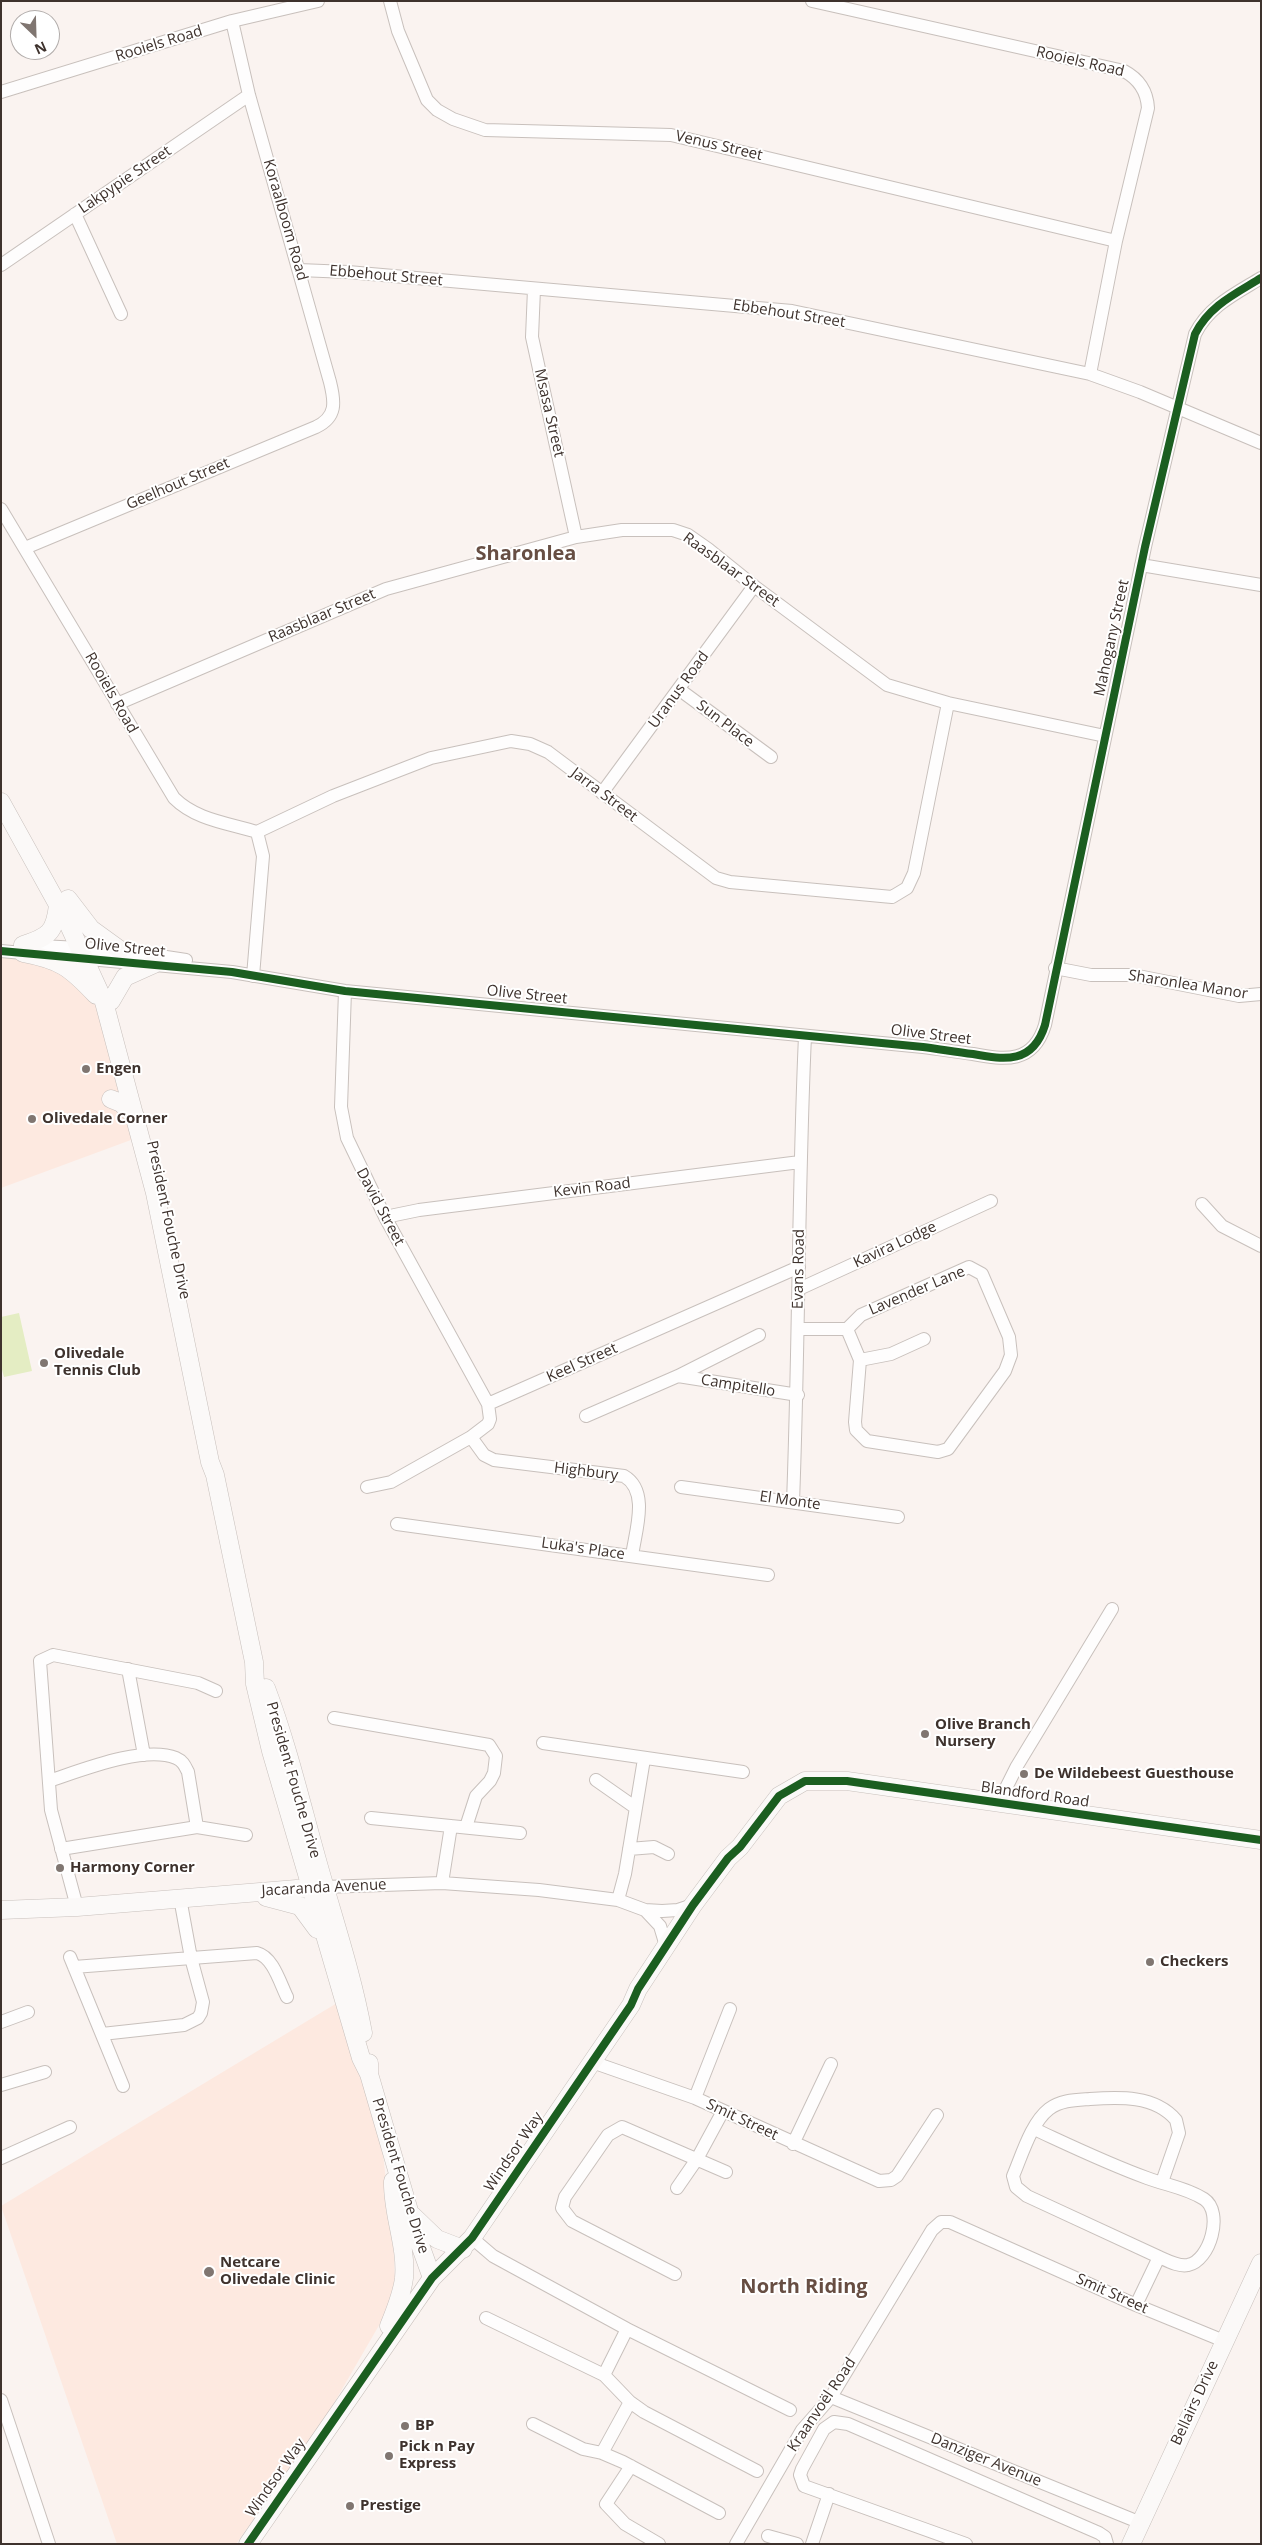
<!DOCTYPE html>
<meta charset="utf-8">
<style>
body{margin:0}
#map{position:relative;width:1262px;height:2545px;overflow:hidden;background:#faf3f0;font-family:"Open Sans",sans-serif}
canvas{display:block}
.frame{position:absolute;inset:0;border:2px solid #3e322d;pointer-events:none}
.north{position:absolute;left:10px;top:10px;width:50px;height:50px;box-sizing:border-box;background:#fff;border:1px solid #b2adab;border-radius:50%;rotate:156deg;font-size:14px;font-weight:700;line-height:20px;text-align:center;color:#3e322d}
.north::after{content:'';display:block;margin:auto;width:18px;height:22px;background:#807671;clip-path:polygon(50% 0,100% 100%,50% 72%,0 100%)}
</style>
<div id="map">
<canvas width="1262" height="2545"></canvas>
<div class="frame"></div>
<div class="north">N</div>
</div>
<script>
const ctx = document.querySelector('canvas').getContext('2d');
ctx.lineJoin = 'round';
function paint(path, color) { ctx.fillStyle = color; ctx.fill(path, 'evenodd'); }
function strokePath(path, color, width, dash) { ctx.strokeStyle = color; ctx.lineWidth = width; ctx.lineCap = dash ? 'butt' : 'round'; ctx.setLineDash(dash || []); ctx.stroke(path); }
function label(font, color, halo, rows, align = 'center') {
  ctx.font = font + ' "Open Sans",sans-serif'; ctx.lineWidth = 4; ctx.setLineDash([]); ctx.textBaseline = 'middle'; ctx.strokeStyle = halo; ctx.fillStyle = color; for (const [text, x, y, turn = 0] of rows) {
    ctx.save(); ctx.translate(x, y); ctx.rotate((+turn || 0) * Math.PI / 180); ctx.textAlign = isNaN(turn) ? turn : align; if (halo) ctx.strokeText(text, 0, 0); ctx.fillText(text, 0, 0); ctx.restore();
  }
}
paint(new Path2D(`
 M 1,949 L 87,954 L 139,1137 L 1,1188 Z
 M 337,2003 L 382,2145 L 394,2255 L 395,2290 L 385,2315 L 323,2422 L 236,2544 L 117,2544 L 1,2206 Z`), '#fde9e0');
paint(new Path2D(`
 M 19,1313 L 32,1371 L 4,1377 L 1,1366 L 1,1317 Z`), '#e4edc3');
const street = new Path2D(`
 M 390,1 L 398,31 L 427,100 L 437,110 L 453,119 L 485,130 L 671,135 L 1116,241
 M 812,1 L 1124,71 C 1139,79 1147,91 1148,108 L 1116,241 L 1090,374
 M 1,92 L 232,21 L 318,1
 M 75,214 L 121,314
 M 1,265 L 249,95
 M 299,270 L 348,272 L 792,311 L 1090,374 L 1140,392 L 1261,443
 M 534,289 L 532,337 L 576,537
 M 1,509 L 174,798 C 196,820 228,823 257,832
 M 25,548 L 316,427 C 337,417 335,402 330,382 L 249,95 L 232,21
 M 1141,565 L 1261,585
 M 680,690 L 771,757
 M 117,704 L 386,589 L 576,537 L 622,530 L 673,530 L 688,535 L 708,549 L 754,586 L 887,685 L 948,703 L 1105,736
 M 602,793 L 754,586
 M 257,832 L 333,796 L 431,758 L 511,741 L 530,744 L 548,752 L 716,878 L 730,882 L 892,897 L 907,888 L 914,873 L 948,703
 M 40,946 L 120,950 L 186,960
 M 1,951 L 232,972 L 345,991 L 923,1047 C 939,1049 956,1052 973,1054 C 1005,1060 1033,1064 1045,1025 L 1145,547 L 1195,334 C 1209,306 1235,294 1261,278
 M 1055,968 L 1091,975 L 1133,975 L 1239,996 L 1261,994
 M 253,976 L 263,856 L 257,832
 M 345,991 L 341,1107 L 347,1138 L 385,1217 L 488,1404 L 490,1419 L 488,1424 L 471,1437 L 391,1482 L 367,1487
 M 1202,1204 L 1222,1226 L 1261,1246
 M 385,1217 L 419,1210 L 800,1162
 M 969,1267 L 982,1274 L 1009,1337 L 1011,1355 L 1005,1371 L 948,1449 L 938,1452 L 867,1441 L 856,1430 L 855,1422 L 860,1360 L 847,1329 L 861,1315 Z
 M 799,1289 L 991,1201
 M 798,1329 L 847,1329
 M 860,1360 L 891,1354 L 924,1339
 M 678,1376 L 798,1395
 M 488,1404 L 799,1267
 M 586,1416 L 678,1376 L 759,1335
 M 471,1437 L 484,1455 L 494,1460 L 624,1476 C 650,1491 635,1532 632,1556
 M 681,1487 L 898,1517
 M 793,1502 C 799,1346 798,1191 805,1036
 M 397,1524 L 768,1575
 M 128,1669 L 144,1755
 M 334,1718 L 489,1745 L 496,1756 L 494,1773 L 490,1781 L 476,1796 L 466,1827
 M 543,1743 L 743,1772
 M 596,1780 L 636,1808
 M 49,1781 C 82,1770 144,1745 176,1758 C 183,1761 185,1766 188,1772 L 197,1827
 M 998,1804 L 1017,1766 L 1112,1609
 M 371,1818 L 520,1833
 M 61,1849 L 197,1827 L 246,1835
 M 629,1849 L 654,1847 L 668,1854
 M 442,1883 L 451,1826
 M 324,1887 L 442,1883 L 539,1890 L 618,1900 L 645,1910 L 662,1911 L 678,1910 L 693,1905
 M 618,1900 L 625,1874 L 644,1759
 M 77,1907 L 51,1810 L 40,1661 L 53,1655 L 198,1683 L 216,1691
 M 645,1910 L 660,1926 L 666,1946
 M 70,1957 L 123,2086
 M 74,1967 L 257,1953 C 273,1957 280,1983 287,1997
 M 1,2022 L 28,2012
 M 102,2034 L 184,2025 L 198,2018 L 201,2013 L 203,2002 L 191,1958 L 180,1898
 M 592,2062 L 695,2098 L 879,2181 L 891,2180 L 897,2176 L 937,2115
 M 1,2085 L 45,2072
 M 695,2098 L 730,2009
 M 1034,2129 C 1071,2146 1108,2164 1147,2178 C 1166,2185 1187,2188 1204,2199 C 1224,2212 1210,2261 1188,2265 C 1179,2267 1168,2261 1159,2257 L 1027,2196 L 1016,2187 L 1013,2176 C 1022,2155 1031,2123 1049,2109 C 1061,2100 1076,2100 1090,2099 C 1119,2097 1155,2095 1176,2120 L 1179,2133 L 1162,2182
 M 793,2144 L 831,2064
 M 1,2158 L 70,2127
 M 677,2188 L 697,2159 L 723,2111
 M 472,2238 L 493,2256 L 627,2329 L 790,2410
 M 675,2274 L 572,2221 L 562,2208 L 565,2197 L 608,2135 L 622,2127 L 726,2172
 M 1136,2305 L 1159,2257
 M 486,2318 L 604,2375 L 630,2402 L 644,2412 L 757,2471
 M 604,2375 L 627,2329
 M 831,2397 L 1141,2523
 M 1,2400 L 49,2544
 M 533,2424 L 583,2449 L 602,2453 L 623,2462 L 719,2513
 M 602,2453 L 630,2402
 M 631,2466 L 606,2504 L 625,2524 L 659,2544
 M 768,2536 L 797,2544
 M 736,2544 L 802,2430 L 831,2397 L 932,2230 L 941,2222 L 950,2222 L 1136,2305 L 1224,2341
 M 812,2544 L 829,2494
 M 966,2544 L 804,2486 L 800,2475 L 802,2469 L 824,2429 L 834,2422 L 848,2424 L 1099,2533 L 1105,2537 L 1107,2544`);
const secondary = new Path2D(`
 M 1,802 L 68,923 L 104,1002 L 155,1193 L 210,1462 L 215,1475 L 254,1662 L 255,1684 L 271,1751 L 361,2058 L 369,2074
 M 68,899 L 91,929 L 120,950
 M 23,945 C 49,937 55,932 58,905
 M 23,953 C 60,960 70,967 96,995
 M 111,1001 L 125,977 L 154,964
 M 111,1099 L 121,1103 L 135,1116
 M 266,1688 C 288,1746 302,1807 319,1867 C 335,1924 352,1974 363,2033
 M 266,1897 L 300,1906 L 317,1929
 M 1,1910 L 77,1907 L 321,1887
 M 369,2063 L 369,2074 L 414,2228 L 432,2278
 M 412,2215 L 437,2239 L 463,2249
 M 389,2326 C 395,2311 402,2295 404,2278 C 407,2246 392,2213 393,2181
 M 248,2544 L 432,2278 L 472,2238 L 631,2005 L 638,1989 L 693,1905 L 728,1858 L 740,1847 L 779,1796 L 805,1781 L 847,1781 L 1261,1840
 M 1131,2544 L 1261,2263`);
strokePath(street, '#c8c0bc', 14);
strokePath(secondary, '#c8c0bc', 19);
strokePath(street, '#fefdfd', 12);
strokePath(secondary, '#fbf9f8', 18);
strokePath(new Path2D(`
 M 1,951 L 232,972 L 345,991 L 923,1047 C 939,1049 956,1052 973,1054 C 1005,1060 1033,1064 1045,1025 L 1145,547 L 1195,334 C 1209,306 1235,294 1261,278
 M 248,2544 L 432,2278 L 472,2238 L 631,2005 L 638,1989 L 693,1905 L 728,1858 L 740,1847 L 779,1796 L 805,1781 L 847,1781 L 1261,1840`), '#1b5e20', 8);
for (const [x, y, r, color] of [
 [86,1069,5,"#807671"],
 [32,1119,5,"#807671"],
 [44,1363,5,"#807671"],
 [925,1734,5,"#807671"],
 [1024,1774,5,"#807671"],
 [60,1868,5,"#807671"],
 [1150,1962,5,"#807671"],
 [209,2272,6,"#807671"],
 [405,2426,5,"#807671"],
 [389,2456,5,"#807671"],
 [350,2506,5,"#807671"]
]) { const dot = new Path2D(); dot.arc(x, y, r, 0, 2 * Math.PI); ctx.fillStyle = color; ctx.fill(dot); strokePath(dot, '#fff', 2); }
label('15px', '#3e322d', '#fff', [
 ["Rooiels Road",159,44,-17],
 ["Rooiels Road",1080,62,13],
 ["Venus Street",719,146,13],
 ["Lakpypie Street",125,180,-34],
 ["Koraalboom Road",285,220,74],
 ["Ebbehout Street",386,276,5],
 ["Ebbehout Street",789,314,9],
 ["Msasa Street",549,413,77],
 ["Geelhout Street",178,484,-23],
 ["Raasblaar Street",731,570,36],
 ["Raasblaar Street",322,616,-23],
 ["Mahogany Street",1112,638,-78],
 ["Uranus Road",679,690,-54],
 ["Rooiels Road",111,693,60],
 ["Sun Place",725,724,37],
 ["Jarra Street",604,795,37],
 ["Olive Street",125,948,6],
 ["Sharonlea Manor",1188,985,9],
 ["Olive Street",527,995,6],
 ["Olive Street",931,1035,7],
 ["Kevin Road",592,1188,-7],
 ["David Street",380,1207,62],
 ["President Fouche Drive",168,1220,78],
 ["Kavira Lodge",895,1245,-25],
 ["Evans Road",799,1269,-89],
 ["Lavender Lane",917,1291,-23],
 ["Keel Street",582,1363,-24],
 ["Campitello",738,1386,9],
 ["Highbury",586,1472,7],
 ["El Monte",790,1501,8],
 ["Luka's Place",583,1549,8],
 ["President Fouche Drive",293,1780,74],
 ["Blandford Road",1035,1795,8],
 ["Jacaranda Avenue",324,1888,-3],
 ["Smit Street",742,2120,25],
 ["Windsor Way",514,2152,-56],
 ["President Fouche Drive",400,2176,73],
 ["Smit Street",1112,2294,24],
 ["Bellairs Drive",1195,2403,-65],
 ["Kraanvoël Road",822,2405,-56],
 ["Danziger Avenue",986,2460,22],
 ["Windsor Way",276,2478,-55]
]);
label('bold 15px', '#3e322d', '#fff', [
 ["Engen",96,1069],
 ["Olivedale Corner",42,1119],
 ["Olivedale",54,1354],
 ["Tennis Club",54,1371],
 ["Olive Branch",935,1725],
 ["Nursery",935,1742],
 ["De Wildebeest Guesthouse",1034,1774],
 ["Harmony Corner",70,1868],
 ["Checkers",1160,1962],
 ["Netcare",220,2263],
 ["Olivedale Clinic",220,2280],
 ["BP",415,2426],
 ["Pick n Pay",399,2447],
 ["Express",399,2464],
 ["Prestige",360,2506]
], 'left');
label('bold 20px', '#674e43', '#fff', [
 ["Sharonlea",526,554],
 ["North Riding",804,2287]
]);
</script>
